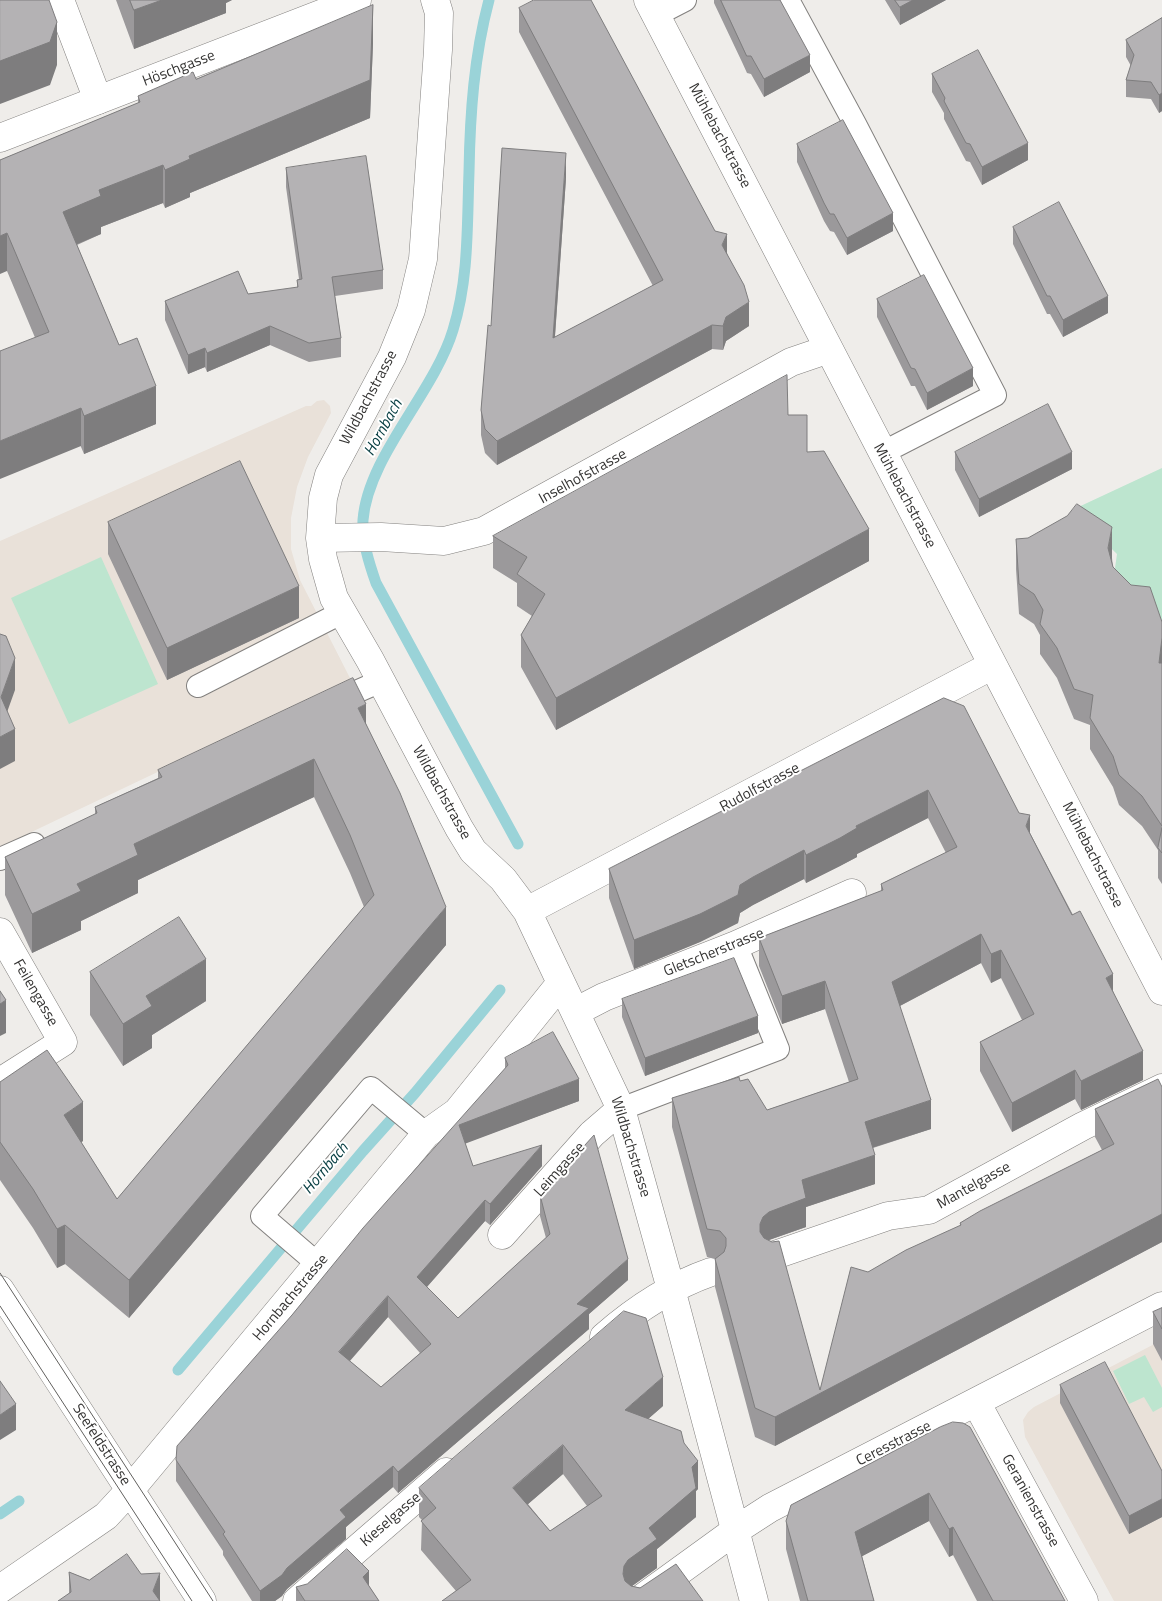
<!DOCTYPE html>
<meta charset="utf-8">
<style>
body{margin:0}
canvas{display:block;background:#efedea}
</style>
<canvas width="1162" height="1601"></canvas>
<script>
const ctx = document.querySelector('canvas').getContext('2d');
ctx.lineJoin = 'round';
function paint(path, color) { ctx.fillStyle = color; ctx.fill(path, 'evenodd'); }
function strokePath(path, color, width, dash) { ctx.strokeStyle = color; ctx.lineWidth = width; ctx.lineCap = dash ? 'butt' : 'round'; ctx.setLineDash(dash || []); ctx.stroke(path); }
function label(font, color, halo, rows, align = 'center') {
  ctx.font = font + ' "Titillium Web",sans-serif'; ctx.lineWidth = 4; ctx.setLineDash([]); ctx.textBaseline = 'middle'; ctx.strokeStyle = halo; ctx.fillStyle = color; for (const [text, x, y, turn = 0] of rows) {
    ctx.save(); ctx.translate(x, y); ctx.rotate((+turn || 0) * Math.PI / 180); ctx.textAlign = isNaN(turn) ? turn : align; if (halo) ctx.strokeText(text, 0, 0); ctx.fillText(text, 0, 0); ctx.restore();
  }
}
paint(new Path2D(`
 M 324,400 L 330,406 L 331,413 L 308,457 L 297,487 L 291,518 L 291,549 L 300,580 L 351,680 L 0,847 L 0,541 L 306,406 L 311,406 L 317,401 Z
 M 1162,1340 L 1162,1601 L 1114,1601 L 1025,1437 L 1023,1420 L 1028,1412 L 1034,1407 Z`), '#e9e1d9');
paint(new Path2D(`
 M 1162,468 L 1162,654 L 1117,583 L 1115,568 L 1117,554 L 1072,510 Z
 M 101,557 L 158,684 L 69,724 L 11,598 Z
 M 1145,1355 L 1162,1388 L 1162,1407 L 1153,1412 L 1144,1397 L 1129,1404 L 1113,1371 Z`), '#bde5cf');
strokePath(new Path2D(`
 M 489,0 C 474,56 470,114 469,172 C 467,226 469,278 453,330 C 434,393 368,456 363,520 C 362,541 369,563 376,583 L 518,844
 M 178,1370 L 363,1151 L 415,1093 L 500,990
 M 0,1514 L 19,1501`), '#9ad3d8', 11);
const lane = new Path2D(`
 M 788,0 L 855,124 L 995,395 L 882,453
 M 656,15 L 685,0
 M 198,686 L 341,613
 M 331,703 L 381,681
 M 0,859 L 34,844
 M 621,1109 L 778,1049 L 736,945
 M 319,1265 L 262,1216 L 371,1088 L 426,1134`);
const street = new Path2D(`
 M 60,0 L 98,100
 M 435,0 L 439,13 L 438,50 L 423,259 L 411,310 L 392,357 L 329,475 L 323,498 L 320,538 L 323,559 L 334,598 L 370,660 L 459,828 L 473,851 L 503,879 L 527,911 L 621,1109 L 671,1289 L 754,1601
 M 648,0 L 1162,991
 M 320,538 L 381,537 L 444,541 L 484,531 L 791,362 L 829,349
 M 527,911 L 993,665
 M 0,932 L 63,1042 L 0,1082
 M 575,1012 L 604,997 L 736,945 L 852,893
 M 502,1235 L 592,1134 L 621,1109
 M 775,1255 L 888,1216 L 929,1210 L 1083,1126 L 1162,1088
 M 0,1290 L 202,1601
 M 604,1337 C 636,1309 671,1286 711,1272
 M 976,1402 L 1084,1601
 M 0,1589 L 106,1516 L 130,1490 L 426,1134 L 457,1112 L 560,984
 M 297,1601 L 446,1472
 M 638,1601 L 736,1530 L 770,1508 L 1162,1306`);
const secondary = new Path2D(`
 M 0,138 L 357,0`);
strokePath(lane, '#83817f', 24);
strokePath(street, '#83817f', 29);
strokePath(secondary, '#83817f', 29);
strokePath(lane, '#fff', 22);
strokePath(street, '#fff', 28);
strokePath(secondary, '#fff', 28);
strokePath(new Path2D(`
 M 0,1273 L 213,1601
 M 0,1306 L 192,1601`), '#61605e', 1);
paint(new Path2D(`
 M 116,0 L 232,0 L 226,3 L 226,13 L 134,49 Z
 M 714,0 L 780,0 L 810,72 L 764,97 L 751,74 L 747,73 L 742,62 L 714,3 Z
 M 885,0 L 946,0 L 900,25 Z
 M 519,8 L 727,253 L 749,326 L 726,341 L 723,350 L 712,349 L 497,465 L 485,453 L 481,435 L 481,410 L 491,326 L 566,178 L 555,337 L 653,286 L 519,32 Z
 M 1162,18 L 1162,111 L 1159,113 L 1151,99 L 1126,97 L 1126,80 L 1131,66 L 1126,57 L 1126,40 Z
 M 373,43 L 370,118 L 190,193 L 190,197 L 165,208 L 163,203 L 101,227 L 101,234 L 77,245 L 119,345 L 156,424 L 84,454 L 7,271 L 0,160 L 138,103 L 138,96 L 196,79 Z
 M 932,74 L 1028,160 L 982,185 L 970,162 L 966,161 L 944,119 L 944,113 L 932,92 Z
 M 797,144 L 893,231 L 847,255 L 834,232 L 830,231 L 824,221 L 797,162 Z
 M 286,168 L 383,270 L 383,289 L 335,296 L 341,338 L 341,357 L 309,362 L 270,345 L 207,372 L 205,367 L 188,374 L 165,320 L 165,301 L 248,294 L 297,288 L 297,280 L 299,279 L 286,187 Z
 M 1013,227 L 1108,313 L 1063,337 L 1050,314 L 1047,314 L 1013,244 Z
 M 877,299 L 973,386 L 927,410 L 915,386 L 911,386 L 877,317 Z
 M 788,415 L 807,452 L 869,561 L 556,730 L 521,667 L 521,635 L 532,616 L 517,606 L 517,583 L 493,568 L 493,536 Z
 M 955,452 L 1072,469 L 979,517 L 955,470 Z
 M 108,522 L 299,618 L 167,680 L 108,554 Z
 M 1016,539 L 1112,558 L 1113,567 L 1162,622 L 1162,884 L 1158,878 L 1158,850 L 1142,826 L 1119,805 L 1113,787 L 1090,749 L 1090,725 L 1074,719 L 1057,678 L 1040,654 L 1040,635 L 1034,624 L 1019,614 L 1016,569 Z
 M 944,698 L 1030,833 L 1113,991 L 1143,1080 L 1081,1110 L 1075,1099 L 1012,1132 L 980,1071 L 980,1042 L 1022,1020 L 1001,978 L 991,983 L 981,963 L 900,1006 L 931,1129 L 873,1148 L 875,1184 L 806,1207 L 806,1227 L 769,1240 L 820,1390 L 868,1272 L 960,1226 L 960,1223 L 1102,1150 L 1095,1137 L 1095,1109 L 1162,1087 L 1162,1242 L 775,1446 L 755,1437 L 715,1287 L 715,1259 L 707,1257 L 672,1127 L 672,1098 L 740,1081 L 767,1110 L 849,1082 L 825,1009 L 782,1024 L 759,966 L 759,938 L 881,891 L 881,884 L 946,853 L 928,818 L 857,854 L 857,857 L 840,866 L 806,883 L 804,879 L 753,905 L 740,913 L 738,923 L 700,942 L 634,969 L 609,898 L 609,869 Z
 M 366,724 L 446,945 L 129,1318 L 65,1264 L 57,1268 L 33,1228 L 0,1180 L 0,1082 L 83,1141 L 81,1142 L 117,1199 L 364,907 L 350,873 L 314,797 L 138,880 L 138,893 L 81,921 L 81,930 L 32,953 L 5,895 L 5,857 L 95,815 L 95,807 L 158,778 L 158,770 Z
 M 90,972 L 206,1001 L 152,1035 L 152,1048 L 123,1066 L 90,1015 Z
 M 622,999 L 758,1033 L 645,1076 L 622,1017 Z
 M 505,1058 L 579,1101 L 465,1143 L 473,1166 L 542,1166 L 490,1225 L 485,1221 L 427,1287 L 458,1318 L 546,1238 L 540,1216 L 540,1195 L 628,1280 L 589,1314 L 589,1329 L 398,1493 L 393,1487 L 346,1527 L 346,1539 L 287,1589 L 282,1596 L 275,1601 L 252,1601 L 223,1555 L 223,1551 L 176,1481 L 176,1460 L 292,1315 L 505,1069 ZM 388,1317 L 420,1353 L 381,1387 L 350,1361 Z
 M 1162,1308 L 1162,1361 L 1153,1344 L 1153,1312 Z
 M 1060,1385 L 1162,1471 L 1162,1517 L 1129,1534 L 1060,1403 Z
 M 663,1406 L 648,1419 L 698,1489 L 696,1491 L 696,1517 L 657,1549 L 657,1568 L 632,1586 L 703,1601 L 456,1591 L 421,1550 L 422,1520 L 419,1517 L 419,1488 ZM 563,1474 L 587,1506 L 550,1531 L 528,1504 Z
 M 940,1427 L 1065,1601 L 977,1601 L 953,1555 L 949,1557 L 929,1521 L 862,1556 L 874,1601 L 800,1601 L 786,1549 L 786,1521 Z
 M 69,1572 L 89,1580 L 160,1601 L 69,1594 Z
 M 369,1586 L 379,1601 L 296,1601 L 296,1587 Z`), '#9b999b');
paint(new Path2D(`
 M 162,0 L 232,0 L 226,3 L 226,13 L 134,49 L 134,10 Z
 M 913,0 L 946,0 L 900,25 L 900,7 Z
 M 373,5 L 373,43 L 370,118 L 190,193 L 190,197 L 165,208 L 165,170 L 189,156 Z
 M 57,22 L 57,65 L 50,85 L 0,104 L 0,61 Z
 M 810,55 L 810,72 L 764,97 L 764,79 Z
 M 1162,93 L 1162,111 L 1159,113 L 1159,95 Z
 M 1028,143 L 1028,160 L 982,185 L 982,167 Z
 M 566,153 L 566,178 L 553,363 L 553,338 Z
 M 163,165 L 163,203 L 101,227 L 101,234 L 63,250 L 63,212 L 99,190 Z
 M 893,213 L 893,231 L 847,255 L 847,238 Z
 M 7,233 L 7,271 L 0,274 L 0,236 Z
 M 727,234 L 727,258 L 722,245 Z
 M 1108,296 L 1108,313 L 1063,337 L 1063,320 Z
 M 749,302 L 749,326 L 726,341 L 723,350 L 723,326 L 726,317 Z
 M 712,325 L 712,349 L 497,465 L 497,441 Z
 M 270,326 L 270,345 L 207,372 L 207,353 Z
 M 205,348 L 205,367 L 188,374 L 188,355 Z
 M 973,368 L 973,386 L 927,410 L 927,393 Z
 M 156,386 L 156,424 L 84,454 L 84,416 Z
 M 81,408 L 81,446 L 0,479 L 0,441 Z
 M 1072,452 L 1072,469 L 979,517 L 979,499 Z
 M 1112,527 L 1112,558 L 1108,578 L 1108,548 Z
 M 869,529 L 869,561 L 556,730 L 556,698 Z
 M 299,586 L 299,618 L 167,680 L 167,648 Z
 M 1162,638 L 1162,668 L 1159,663 Z
 M 15,658 L 15,690 L 1,729 L 1,697 Z
 M 366,704 L 366,743 L 358,708 Z
 M 15,729 L 15,761 L 0,769 L 0,737 Z
 M 314,759 L 314,797 L 138,880 L 138,893 L 81,921 L 81,930 L 32,953 L 32,914 L 134,844 Z
 M 928,790 L 928,818 L 857,854 L 857,857 L 840,866 L 806,883 L 806,855 L 856,826 Z
 M 1030,815 L 1030,843 L 1026,826 Z
 M 804,850 L 804,879 L 753,905 L 740,913 L 738,923 L 700,942 L 634,969 L 634,940 Z
 M 446,907 L 446,945 L 129,1318 L 129,1280 Z
 M 981,934 L 981,963 L 892,1010 L 892,982 Z
 M 1001,950 L 1001,978 L 991,983 L 991,954 Z
 M 206,959 L 206,1001 L 152,1035 L 152,1048 L 123,1066 L 123,1024 L 146,996 Z
 M 1113,974 L 1113,1003 L 1106,978 Z
 M 825,981 L 825,1009 L 782,1024 L 782,996 Z
 M 6,1000 L 6,1033 L 0,1036 L 0,1004 Z
 M 758,1016 L 758,1033 L 645,1076 L 645,1058 Z
 M 1143,1051 L 1143,1080 L 1081,1110 L 1081,1081 Z
 M 1075,1070 L 1075,1099 L 1012,1132 L 1012,1103 Z
 M 579,1079 L 579,1101 L 459,1146 L 459,1125 Z
 M 931,1100 L 931,1129 L 865,1150 L 865,1122 Z
 M 83,1102 L 83,1141 L 64,1154 L 64,1115 Z
 M 542,1145 L 542,1166 L 490,1225 L 490,1204 Z
 M 875,1155 L 875,1184 L 806,1207 L 806,1227 L 769,1240 L 760,1253 L 760,1224 L 763,1217 L 802,1180 Z
 M 485,1200 L 485,1221 L 417,1298 L 417,1277 Z
 M 1162,1214 L 1162,1242 L 775,1446 L 775,1417 Z
 M 65,1225 L 65,1264 L 57,1268 L 57,1229 Z
 M 628,1259 L 628,1280 L 589,1314 L 589,1329 L 398,1493 L 398,1472 L 577,1304 Z
 M 388,1296 L 388,1317 L 339,1373 L 339,1352 Z
 M 663,1377 L 663,1406 L 625,1439 L 625,1410 Z
 M 16,1404 L 16,1430 L 0,1440 L 0,1415 Z
 M 563,1445 L 563,1474 L 513,1517 L 513,1488 Z
 M 698,1461 L 698,1489 L 696,1491 L 696,1517 L 657,1549 L 657,1568 L 628,1589 L 623,1574 L 624,1566 L 649,1528 L 692,1467 Z
 M 393,1466 L 393,1487 L 346,1527 L 346,1539 L 287,1589 L 282,1596 L 275,1601 L 260,1601 L 260,1591 L 340,1510 Z
 M 929,1493 L 929,1521 L 855,1560 L 855,1532 Z
 M 1162,1499 L 1162,1517 L 1129,1534 L 1129,1516 Z
 M 953,1527 L 953,1555 L 949,1557 L 949,1529 Z
 M 369,1571 L 369,1600 L 363,1577 Z
 M 160,1573 L 160,1601 L 153,1601 L 153,1591 Z`), '#7e7d7e');
const building = new Path2D(`
 M 0,0 L 49,0 L 57,22 L 50,42 L 0,61 Z
 M 130,0 L 162,0 L 134,10 Z
 M 534,0 L 591,0 L 715,231 L 727,234 L 722,245 L 744,285 L 749,302 L 726,317 L 723,326 L 712,325 L 497,441 L 485,429 L 481,410 L 488,325 L 491,326 L 502,148 L 566,153 L 553,338 L 663,280 L 519,8 Z
 M 721,0 L 780,0 L 810,55 L 764,79 L 751,56 L 747,56 Z
 M 895,0 L 913,0 L 900,7 Z
 M 373,5 L 370,80 L 189,156 L 190,159 L 165,170 L 163,165 L 99,190 L 101,196 L 63,212 L 119,345 L 137,338 L 156,386 L 84,416 L 81,408 L 0,441 L 0,351 L 49,332 L 7,233 L 0,236 L 0,160 L 140,102 L 138,96 L 193,72 L 196,79 Z
 M 1162,18 L 1162,93 L 1159,95 L 1151,82 L 1126,80 L 1134,55 L 1126,40 Z
 M 978,50 L 1028,143 L 982,167 L 970,144 L 966,143 L 944,101 L 945,98 L 932,74 Z
 M 843,120 L 893,213 L 847,238 L 834,214 L 830,214 L 824,203 L 797,144 Z
 M 366,156 L 383,270 L 332,277 L 341,338 L 309,343 L 270,326 L 207,353 L 205,348 L 188,355 L 165,301 L 238,271 L 248,294 L 298,287 L 297,280 L 302,279 L 286,168 Z
 M 1059,202 L 1108,296 L 1063,320 L 1050,296 L 1047,296 L 1013,227 Z
 M 924,275 L 973,368 L 927,393 L 915,369 L 911,368 L 877,299 Z
 M 787,375 L 788,415 L 807,415 L 807,452 L 824,451 L 869,529 L 556,698 L 521,635 L 545,594 L 517,574 L 527,557 L 493,536 Z
 M 1048,404 L 1072,452 L 979,499 L 955,452 Z
 M 240,461 L 299,586 L 167,648 L 108,522 Z
 M 1077,504 L 1112,527 L 1108,548 L 1113,567 L 1131,585 L 1150,587 L 1162,622 L 1162,638 L 1159,663 L 1162,663 L 1162,826 L 1142,796 L 1119,775 L 1113,756 L 1090,718 L 1093,695 L 1074,689 L 1057,648 L 1040,624 L 1043,610 L 1034,594 L 1019,584 L 1016,539 L 1028,538 L 1067,516 Z
 M 0,634 L 6,636 L 15,658 L 1,697 L 15,729 L 0,737 Z
 M 353,678 L 366,704 L 358,708 L 400,793 L 446,907 L 129,1280 L 65,1225 L 57,1229 L 33,1189 L 0,1142 L 0,1082 L 47,1050 L 83,1102 L 64,1115 L 117,1199 L 374,895 L 350,835 L 314,759 L 134,844 L 138,855 L 77,884 L 81,891 L 32,914 L 5,857 L 97,813 L 95,807 L 162,777 L 158,770 Z
 M 944,698 L 964,706 L 1019,813 L 1030,815 L 1026,826 L 1072,915 L 1080,911 L 1113,974 L 1106,978 L 1143,1051 L 1081,1081 L 1075,1070 L 1012,1103 L 980,1042 L 1034,1014 L 1001,950 L 991,954 L 981,934 L 892,982 L 931,1100 L 865,1122 L 875,1155 L 802,1180 L 806,1198 L 769,1212 L 763,1217 L 760,1224 L 760,1232 L 764,1238 L 772,1242 L 779,1241 L 820,1390 L 851,1267 L 868,1272 L 906,1250 L 961,1225 L 960,1223 L 980,1211 L 1114,1144 L 1095,1109 L 1158,1079 L 1162,1087 L 1162,1214 L 775,1417 L 755,1408 L 715,1259 L 724,1252 L 726,1246 L 726,1238 L 720,1231 L 707,1229 L 672,1098 L 739,1077 L 740,1081 L 748,1079 L 767,1110 L 858,1079 L 825,981 L 782,996 L 759,938 L 883,890 L 881,884 L 957,847 L 928,790 L 856,826 L 857,828 L 840,838 L 806,855 L 804,850 L 753,877 L 740,885 L 738,895 L 700,914 L 634,940 L 609,869 Z
 M 1162,828 L 1162,853 L 1158,848 Z
 M 179,917 L 206,959 L 146,996 L 152,1006 L 123,1024 L 90,972 Z
 M 734,958 L 758,1016 L 645,1058 L 622,999 Z
 M 0,991 L 6,1000 L 0,1004 Z
 M 553,1032 L 579,1079 L 459,1125 L 473,1166 L 542,1145 L 490,1204 L 485,1200 L 417,1277 L 458,1318 L 550,1234 L 540,1195 L 594,1135 L 628,1259 L 577,1304 L 589,1308 L 398,1472 L 393,1466 L 340,1510 L 346,1517 L 287,1568 L 282,1575 L 260,1591 L 223,1534 L 225,1532 L 176,1460 L 177,1446 L 292,1315 L 363,1228 L 508,1065 L 505,1058 ZM 388,1296 L 431,1344 L 381,1387 L 339,1352 Z
 M 1162,1308 L 1162,1329 L 1153,1312 Z
 M 624,1311 L 646,1318 L 663,1377 L 625,1410 L 681,1431 L 684,1443 L 698,1461 L 692,1467 L 696,1488 L 649,1528 L 657,1539 L 628,1560 L 624,1566 L 623,1574 L 625,1581 L 631,1586 L 640,1588 L 676,1564 L 703,1601 L 442,1601 L 471,1580 L 421,1521 L 436,1508 L 419,1488 ZM 563,1445 L 602,1496 L 550,1531 L 513,1488 Z
 M 1105,1362 L 1162,1471 L 1162,1499 L 1129,1516 L 1060,1385 Z
 M 0,1381 L 16,1404 L 0,1415 Z
 M 953,1422 L 963,1423 L 970,1427 L 1065,1601 L 993,1601 L 953,1527 L 949,1529 L 929,1493 L 855,1532 L 874,1601 L 808,1601 L 786,1521 L 791,1505 L 940,1427 Z
 M 347,1549 L 369,1571 L 363,1577 L 379,1601 L 305,1601 L 296,1587 L 307,1584 Z
 M 127,1554 L 141,1574 L 160,1573 L 153,1591 L 160,1601 L 58,1601 L 71,1592 L 69,1572 L 89,1580 Z`);
paint(building, '#b4b2b4');
strokePath(building, '#7e7d7e', 1);
label('15px', '#343332', '#fff', [
 ["Höschgasse",179,69,-21],
 ["Mühlebachstrasse",719,136,62],
 ["Wildbachstrasse",369,398,-62],
 ["Inselhofstrasse",583,477,-29],
 ["Mühlebachstrasse",904,496,62],
 ["Rudolfstrasse",760,788,-28],
 ["Wildbachstrasse",441,793,61],
 ["Mühlebachstrasse",1092,855,63],
 ["Gletscherstrasse",714,953,-22],
 ["Feilengasse",35,993,60],
 ["Wildbachstrasse",630,1147,73],
 ["Leimgasse",560,1170,-48],
 ["Mantelgasse",974,1186,-29],
 ["Hornbachstrasse",291,1298,-50],
 ["Ceresstrasse",894,1444,-27],
 ["Seefeldstrasse",101,1445,57],
 ["Geranienstrasse",1030,1501,61],
 ["Kieselgasse",391,1520,-41]
]);
label('italic 16px', '#0a4044', '#fff', [
 ["Hornbach",384,428,-61],
 ["Hornbach",326,1169,-50]
]);
</script>
